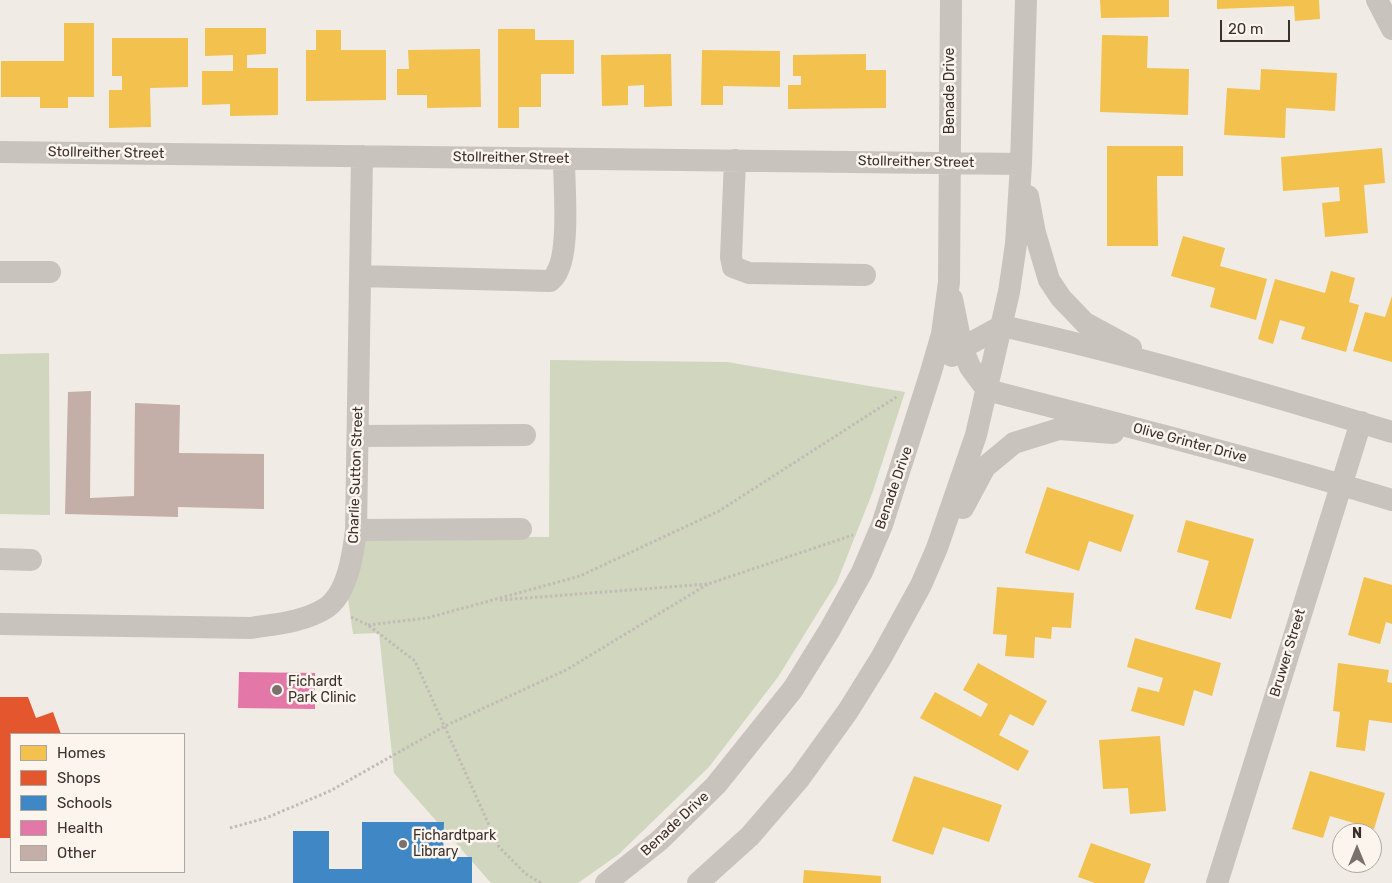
<!DOCTYPE html>
<style>
body{margin:0}
#map{position:relative;width:1392px;height:883px;overflow:hidden;background:#f0ebe5;font-family:Rubik,sans-serif}
canvas{display:block}
.legend{position:absolute;left:10px;top:733px;width:175px;height:140px;box-sizing:border-box;background:#fbf5ee;border:1px solid #aea6a0;margin:0;padding:6px 9px;list-style:none;font-size:15px;color:#3b302b}
.legend li{display:flex;align-items:center;gap:10px;height:25px}
.legend b{width:25px;border:1px solid #aea6a0}
.north{position:absolute;left:1332px;top:823px;width:50px;height:50px;box-sizing:border-box;background:#fbf5ee;border:1px solid #aea6a0;border-radius:50%;rotate:0deg;font-size:14px;font-weight:700;line-height:20px;text-align:center;color:#3b302b}
.north::after{content:'';display:block;margin:auto;width:18px;height:22px;background:#7a716c;clip-path:polygon(50% 0,100% 100%,50% 72%,0 100%)}
.scale{position:absolute;left:1220px;top:20px;width:70px;height:22px;box-sizing:border-box;border:2px solid #3b302b;border-top:0;padding-left:6px;font-size:15px;line-height:18px;white-space:nowrap;color:#3b302b;-webkit-text-stroke:4px #fbf5ee;paint-order:stroke}
</style>
<div id="map">
<canvas width="1392" height="883"></canvas>
<ul class="legend">
<li><b style="height:14px;background:#f2c14e"></b>Homes</li>
<li><b style="height:14px;background:#e4572e"></b>Shops</li>
<li><b style="height:14px;background:#3f88c5"></b>Schools</li>
<li><b style="height:14px;background:#e377a8"></b>Health</li>
<li><b style="height:14px;background:#c3afa7"></b>Other</li>
</ul>
<div class="north">N</div>
<div class="scale">20 m</div>
</div>
<script>
const ctx = document.querySelector('canvas').getContext('2d');
ctx.lineJoin = 'round';
function paint(path, color) { ctx.fillStyle = color; ctx.fill(path, 'evenodd'); }
function strokePath(path, color, width, dash) { ctx.strokeStyle = color; ctx.lineWidth = width; ctx.lineCap = dash ? 'butt' : 'round'; ctx.setLineDash(dash || []); ctx.stroke(path); }
function label(font, color, halo, rows, align = 'center') {
  ctx.font = font + ' Rubik,sans-serif'; ctx.lineWidth = 5; ctx.setLineDash([]); ctx.textBaseline = 'middle'; ctx.strokeStyle = halo; ctx.fillStyle = color; for (const [text, x, y, turn = 0] of rows) {
    ctx.save(); ctx.translate(x, y); ctx.rotate((+turn || 0) * Math.PI / 180); ctx.textAlign = isNaN(turn) ? turn : align; if (halo) ctx.strokeText(text, 0, 0); ctx.fillText(text, 0, 0); ctx.restore();
  }
}
paint(new Path2D(`
 M 49,353 L 50,515 L 0,514 L 0,354 Z
 M 550,360 L 727,362 L 905,392 L 873,491 L 837,582 L 778,677 L 709,767 L 619,854 L 578,883 L 491,883 L 394,773 L 379,633 L 353,634 L 346,584 L 364,536 L 549,537 Z`), '#d1d6bf');
paint(new Path2D(`
 M 1100,0 L 1169,0 L 1169,17 L 1101,18 Z
 M 1217,0 L 1319,0 L 1320,19 L 1295,21 L 1294,6 L 1217,9 Z
 M 64,23 L 94,23 L 94,97 L 68,97 L 68,108 L 40,108 L 40,97 L 1,97 L 1,61 L 64,61 Z
 M 205,28 L 266,28 L 266,54 L 247,55 L 247,68 L 278,68 L 278,115 L 230,116 L 230,104 L 202,105 L 202,71 L 233,71 L 233,55 L 205,56 Z
 M 498,29 L 535,29 L 535,40 L 574,40 L 574,74 L 541,74 L 541,107 L 519,107 L 519,128 L 498,128 Z
 M 316,30 L 341,30 L 341,50 L 386,50 L 386,100 L 306,101 L 306,50 L 316,50 Z
 M 1102,35 L 1148,36 L 1147,68 L 1189,69 L 1188,115 L 1100,112 Z
 M 112,38 L 188,38 L 188,87 L 150,88 L 151,127 L 109,128 L 109,90 L 122,90 L 122,76 L 112,76 Z
 M 480,49 L 481,107 L 427,108 L 427,95 L 397,95 L 397,69 L 409,69 L 408,50 Z
 M 702,50 L 780,51 L 780,87 L 723,86 L 723,105 L 701,105 Z
 M 671,54 L 672,106 L 644,107 L 644,85 L 628,86 L 628,105 L 602,106 L 601,55 Z
 M 866,54 L 866,70 L 886,70 L 886,108 L 788,109 L 788,85 L 801,85 L 801,76 L 793,76 L 793,55 Z
 M 1261,69 L 1337,73 L 1335,111 L 1286,108 L 1285,138 L 1224,135 L 1227,88 L 1260,90 Z
 M 1107,146 L 1183,146 L 1183,176 L 1157,176 L 1158,246 L 1107,246 Z
 M 1382,148 L 1385,183 L 1364,185 L 1368,233 L 1325,237 L 1322,203 L 1340,201 L 1339,187 L 1283,191 L 1281,157 Z
 M 1183,236 L 1225,248 L 1220,266 L 1267,279 L 1256,320 L 1210,307 L 1215,288 L 1171,276 Z
 M 1331,271 L 1355,278 L 1349,302 L 1359,305 L 1346,352 L 1301,339 L 1305,327 L 1280,320 L 1273,344 L 1258,339 L 1275,279 L 1325,293 Z
 M 1392,296 L 1392,362 L 1353,351 L 1365,312 L 1385,317 Z
 M 1047,487 L 1134,515 L 1121,552 L 1089,541 L 1079,571 L 1025,553 Z
 M 1186,520 L 1254,539 L 1231,619 L 1195,609 L 1209,561 L 1177,552 Z
 M 1364,577 L 1392,585 L 1392,624 L 1386,622 L 1380,644 L 1348,635 Z
 M 997,587 L 1074,593 L 1071,628 L 1052,627 L 1051,639 L 1035,637 L 1034,658 L 1005,656 L 1007,635 L 993,634 Z
 M 1135,638 L 1221,663 L 1212,696 L 1194,690 L 1184,726 L 1131,711 L 1138,687 L 1159,692 L 1163,678 L 1127,667 Z
 M 978,663 L 1047,701 L 1033,726 L 1010,714 L 999,735 L 1029,751 L 1018,771 L 920,718 L 935,692 L 981,717 L 988,704 L 963,690 Z
 M 1338,663 L 1389,670 L 1387,682 L 1392,683 L 1392,723 L 1369,720 L 1365,751 L 1336,747 L 1340,712 L 1333,711 Z
 M 1160,736 L 1166,811 L 1130,814 L 1128,788 L 1103,789 L 1099,740 Z
 M 1310,771 L 1385,793 L 1374,829 L 1330,816 L 1323,838 L 1292,829 Z
 M 914,776 L 1002,805 L 989,842 L 943,827 L 933,855 L 892,841 Z
 M 1091,843 L 1151,864 L 1144,883 L 1095,883 L 1078,877 Z
 M 804,870 L 881,876 L 881,883 L 803,883 Z`), '#f2c14e');
paint(new Path2D(`
 M 0,697 L 28,697 L 36,718 L 53,712 L 61,734 L 11,734 L 11,838 L 0,838 Z`), '#e4572e');
paint(new Path2D(`
 M 362,822 L 444,822 L 443,857 L 472,857 L 472,883 L 293,883 L 293,831 L 329,831 L 329,869 L 362,869 Z`), '#3f88c5');
paint(new Path2D(`
 M 239,672 L 315,673 L 315,709 L 238,708 Z`), '#e377a8');
paint(new Path2D(`
 M 91,391 L 90,498 L 134,496 L 135,403 L 180,405 L 179,453 L 264,454 L 264,509 L 178,507 L 178,517 L 65,514 L 68,392 Z`), '#c3afa7');
strokePath(new Path2D(`
 M 500,600 L 708,584 L 853,535
 M 351,617 L 368,625 L 415,661 L 499,847 L 526,874 L 541,883
 M 368,625 L 427,618 L 580,576 L 719,511 L 898,396
 M 230,828 L 266,818 L 330,791 L 445,726 L 566,670 L 708,584`), '#c2bbb6', 3, [2.5, 2.5]);
strokePath(new Path2D(`
 M 1377,0 L 1392,29
 M 0,152 L 1021,164
 M 735,160 L 731,257 L 733,267 L 749,273 L 865,275
 M 1028,196 L 1035,233 L 1049,280 L 1061,298 L 1085,323 L 1131,348
 M 0,272 L 50,272
 M 360,276 L 550,281 C 552,279 556,276 557,272 C 570,249 564,186 564,159
 M 952,299 L 962,348 L 970,367 L 987,390 C 1123,425 1258,459 1392,500
 M 952,356 L 962,348 L 1002,326 C 1133,355 1263,393 1392,432
 M 358,436 L 525,435
 M 963,508 L 985,467 L 1014,443 L 1059,429 L 1113,433
 M 356,530 L 521,529
 M 0,559 L 31,560
 M 0,624 L 251,628 C 276,624 304,622 326,608 C 348,593 353,554 356,530 L 362,156
 M 606,883 L 660,840 L 716,785 L 793,689 L 829,631 L 862,572 L 882,525 L 930,375 L 942,334 L 949,282 L 951,0
 M 698,883 L 750,836 L 799,779 L 848,711 L 881,658 L 921,585 L 937,548 L 976,435 L 1009,292 L 1016,244 L 1021,164 L 1026,0
 M 1217,883 L 1361,422`), '#c9c3be', 22);
for (const [x, y, r, color] of [
 [277,690,6,"#7a716c"],
 [403,844,5,"#7a716c"]
]) { const dot = new Path2D(); dot.arc(x, y, r, 0, 2 * Math.PI); ctx.fillStyle = color; ctx.fill(dot); strokePath(dot, '#fbf5ee', 2); }
label('14px', '#3b302b', '#fbf5ee', [
 ["Benade Drive",950,91,-90],
 ["Stollreither Street",106,153,1],
 ["Stollreither Street",511,158,1],
 ["Stollreither Street",916,162,1],
 ["Olive Grinter Drive",1190,443,15],
 ["Charlie Sutton Street",356,475,-88],
 ["Benade Drive",894,488,-71],
 ["Bruwer Street",1288,653,-73],
 ["Benade Drive",675,824,-43]
]);
label('14px', '#3b302b', '#fbf5ee', [
 ["Fichardt",288,682],
 ["Park Clinic",288,698],
 ["Fichardtpark",413,836],
 ["Library",413,852]
], 'left');
</script>
